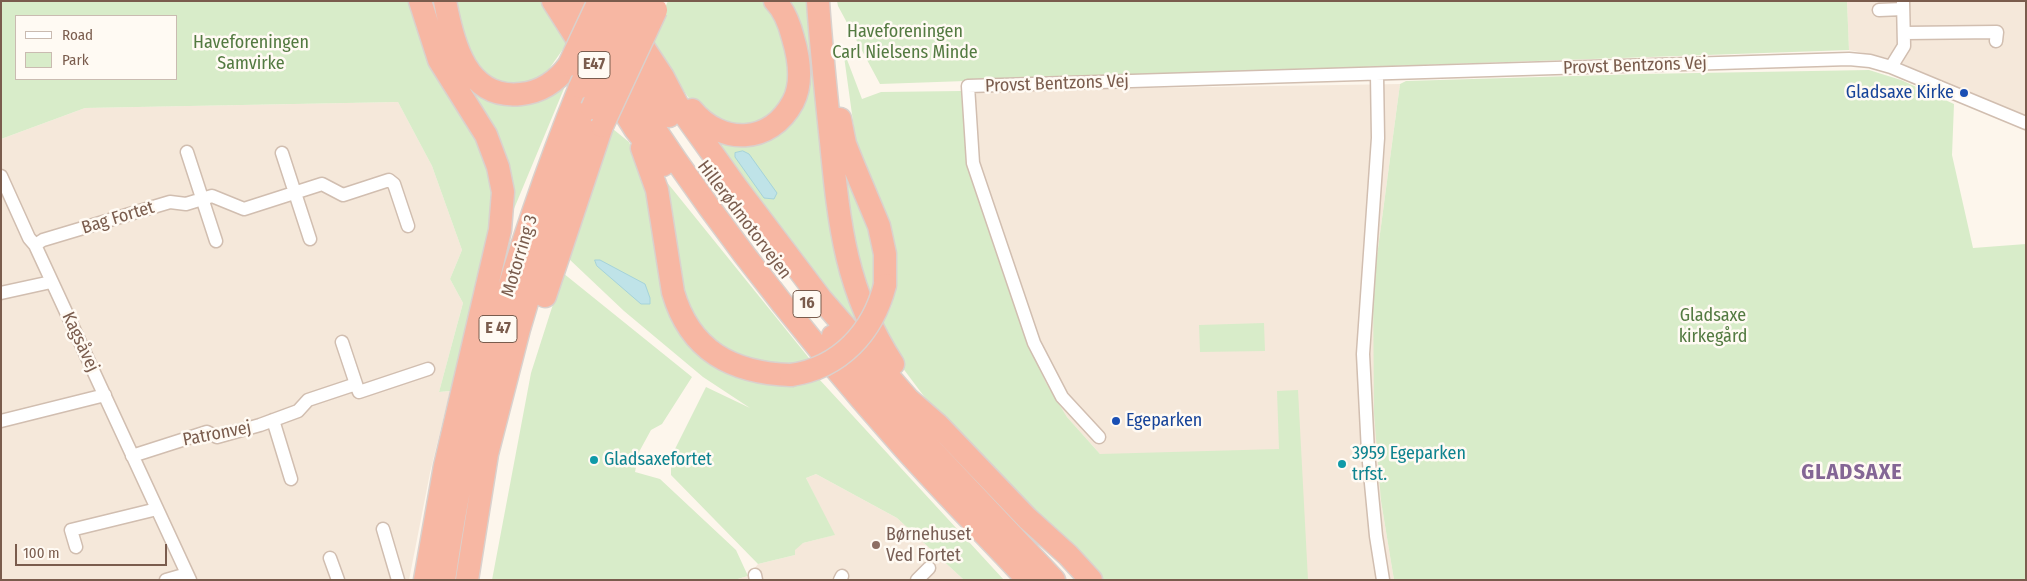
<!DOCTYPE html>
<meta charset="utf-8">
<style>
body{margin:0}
#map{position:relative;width:2027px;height:581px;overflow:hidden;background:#fdf6ec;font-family:"Fira Sans Condensed",sans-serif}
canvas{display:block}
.frame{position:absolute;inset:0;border:2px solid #7a5c4d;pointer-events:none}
.legend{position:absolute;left:15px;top:15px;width:162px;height:65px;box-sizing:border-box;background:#fffaf3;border:1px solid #cabbb1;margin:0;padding:6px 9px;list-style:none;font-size:15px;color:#7a5c4d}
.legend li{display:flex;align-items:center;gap:10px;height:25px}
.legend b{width:25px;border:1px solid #cabbb1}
.scale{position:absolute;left:15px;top:544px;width:152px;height:22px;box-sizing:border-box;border:2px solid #7a5c4d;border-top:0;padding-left:6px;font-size:15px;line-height:18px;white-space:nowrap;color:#7a5c4d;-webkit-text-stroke:4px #fffaf3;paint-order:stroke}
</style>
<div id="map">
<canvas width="2027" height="581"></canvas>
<div class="frame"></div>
<ul class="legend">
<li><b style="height:6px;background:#fff"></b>Road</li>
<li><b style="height:14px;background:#d8ecc9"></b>Park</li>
</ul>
<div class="scale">100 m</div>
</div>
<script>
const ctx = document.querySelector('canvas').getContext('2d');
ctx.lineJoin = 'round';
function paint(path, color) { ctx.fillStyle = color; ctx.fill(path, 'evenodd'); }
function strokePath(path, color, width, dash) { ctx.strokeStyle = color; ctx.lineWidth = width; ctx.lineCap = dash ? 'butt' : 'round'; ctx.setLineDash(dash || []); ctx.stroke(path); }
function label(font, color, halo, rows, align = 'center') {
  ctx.font = font + ' "Fira Sans Condensed",sans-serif'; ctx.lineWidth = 5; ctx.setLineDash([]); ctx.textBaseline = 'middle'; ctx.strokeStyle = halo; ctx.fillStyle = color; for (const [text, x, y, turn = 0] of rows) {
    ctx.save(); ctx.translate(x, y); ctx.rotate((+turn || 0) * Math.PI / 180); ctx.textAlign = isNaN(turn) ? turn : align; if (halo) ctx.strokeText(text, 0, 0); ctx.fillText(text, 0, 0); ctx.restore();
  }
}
paint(new Path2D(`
 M 1847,1 L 2026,1 L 2026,118 L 1892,59 L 1849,50 Z
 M 1400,84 L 1373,286 L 1381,501 L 1394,580 L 1223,580 L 1100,454 L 1067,417 L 1045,383 L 1024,334 L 976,187 L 966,149 L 961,91 Z
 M 398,102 L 432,166 L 462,250 L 450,279 L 463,303 L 439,392 L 450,391 L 430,473 L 409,580 L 1,580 L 1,139 L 85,108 Z
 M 816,474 L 897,518 L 964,580 L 734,580 L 748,576 L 758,564 L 795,555 L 794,551 L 797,546 L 803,543 L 834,535 L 806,478 Z`), '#f5e8da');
paint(new Path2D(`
 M 1,1 L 413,1 L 486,152 L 496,194 L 477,299 L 450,391 L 439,392 L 463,303 L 450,279 L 462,250 L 432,166 L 398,102 L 85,108 L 1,139 ZM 16,16 L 176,16 L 176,79 L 16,79 Z
 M 428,1 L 442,1 L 483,91 L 568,79 L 511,216 L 500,156 L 485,111 L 462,80 Z
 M 453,1 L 541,1 L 568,42 L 542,79 L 516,87 L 486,80 L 468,59 Z
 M 668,1 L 765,1 L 792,50 L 788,103 L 746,128 L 698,111 L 649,42 Z
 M 785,1 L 812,1 L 863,325 L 857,334 L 708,133 L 746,140 L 798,105 Z
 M 837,1 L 1847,1 L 1849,50 L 880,84 L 838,6 Z
 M 843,49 L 862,99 L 881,92 L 961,91 L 966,149 L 976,187 L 1024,334 L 1046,383 L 1067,417 L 1100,454 L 1279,449 L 1277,391 L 1298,390 L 1308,580 L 1097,580 L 932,407 L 899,363 L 879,329 L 891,307 L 897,279 L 896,251 L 890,224 L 863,165 L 855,136 Z
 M 1869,70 L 1901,80 L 1954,104 L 1952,155 L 1973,248 L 2026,244 L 2026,580 L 1394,580 L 1381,501 L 1374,413 L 1373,286 L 1400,84 L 1406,81 L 1641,74 Z
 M 613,129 L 629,142 L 648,183 L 689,343 L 819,379 L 1004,580 L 964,580 L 897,518 L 816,474 L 806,478 L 835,535 L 803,543 L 795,550 L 795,555 L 758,564 L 671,475 L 671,457 L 706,387 L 750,408 L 703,377 L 624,311 L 568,258 L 589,187 Z
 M 843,154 L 883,252 L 872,312 L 856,275 Z
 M 657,170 L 813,363 L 749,367 L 692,329 Z
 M 563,273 L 692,377 L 662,424 L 651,430 L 639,452 L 635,472 L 660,479 L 736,550 L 748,576 L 734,580 L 492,580 L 531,373 Z
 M 1264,323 L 1265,351 L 1200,352 L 1199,325 Z`), '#d8ecc9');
const water = new Path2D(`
 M 743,151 L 749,154 L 777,193 L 774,199 L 764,198 L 735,157 L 735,153 Z
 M 595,260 L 600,260 L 645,284 L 650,298 L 650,304 L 641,304 L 597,266 Z`);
paint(water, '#bfe3e8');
strokePath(water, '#a5d3da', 1);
const street = new Path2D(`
 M 1879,10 L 1903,9
 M 1905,33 L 1997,32 L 1996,41
 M 1891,67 L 1904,46 L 1903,1
 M 1377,75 L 1378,138 L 1363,354 L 1368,452 L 1376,536 L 1383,580
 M 187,152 L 216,241
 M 282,153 L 310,239
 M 1,176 L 29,238 L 35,245 L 190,580
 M 35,245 L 43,240 L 170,202 L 186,204 L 212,196 L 244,209 L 322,184 L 343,195 L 389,180 L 394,184 L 408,226
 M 1,293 L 51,282
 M 342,342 L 356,384
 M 273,420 L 291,479
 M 1,421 L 105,395
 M 1099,437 L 1062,397 L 1034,343 L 973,163 L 968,86 L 1849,59 L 1870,61 L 1891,67 L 2026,123
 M 132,456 L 207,432 L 217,437 L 260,425 L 298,411 L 308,400 L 356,384 L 359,392 L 428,369
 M 383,529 L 398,580
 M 76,547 L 71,530 L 157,509
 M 330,558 L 338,580
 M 755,575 L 756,580
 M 166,580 L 187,574
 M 840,580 L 842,576
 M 917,580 L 929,568`);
const highway = new Path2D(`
 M 420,1 L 439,60 L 486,135 L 498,167 L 503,192 L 500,230 L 445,466 L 425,580
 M 445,1 C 453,44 467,100 521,94 C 541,92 557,81 569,65
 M 553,1 L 588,56
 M 574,1 L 597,39
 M 818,1 C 821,48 826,94 831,141 C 839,225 846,292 893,364
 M 632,30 L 663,77 L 677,104 L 737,188 L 821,299 L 908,399 L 938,425 L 1027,518 L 1068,555 L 1091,580
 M 624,47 L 669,116
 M 614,66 C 698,201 798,329 904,448 C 944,493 987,536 1028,580
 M 606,83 L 635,129 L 663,165
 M 692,110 C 721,145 770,145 793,102 C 803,83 799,58 793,38 C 790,26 785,11 775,1
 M 840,119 L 845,144 L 853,164 L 879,226 L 885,254 L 885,285
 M 642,148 L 657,190 L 673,292 C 690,351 732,373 791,375
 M 545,296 L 602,126
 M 833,336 L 924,442 L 1054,580
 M 444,580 C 468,411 516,245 580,87
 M 467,580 L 487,454 L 519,329 L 552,218 L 592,108`);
strokePath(street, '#d1beb0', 15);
strokePath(highway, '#dad1cd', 25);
strokePath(street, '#fff', 12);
strokePath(highway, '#f7b7a3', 22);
const highwayBridge = new Path2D(`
 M 569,65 L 599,1
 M 580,87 L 617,1
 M 592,108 L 638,1
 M 602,126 L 656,10
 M 791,375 C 840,368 873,332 885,285`);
strokePath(highwayBridge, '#dad1cd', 25, []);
strokePath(highwayBridge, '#f7b7a3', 22);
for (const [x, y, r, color] of [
 [1964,93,5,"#1a4fb4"],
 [1116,421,5,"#1a4fb4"],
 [594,460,5,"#0f9aa8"],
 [1342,464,5,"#0f9aa8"],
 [876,545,5,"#8d6e63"]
]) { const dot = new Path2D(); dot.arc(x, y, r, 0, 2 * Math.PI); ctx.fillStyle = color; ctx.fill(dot); strokePath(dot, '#fffaf3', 2); }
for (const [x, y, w] of [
 [594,65,32],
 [807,304,28],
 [498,329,38]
]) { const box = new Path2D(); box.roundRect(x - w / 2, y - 13.5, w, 27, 4); ctx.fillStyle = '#fffaf3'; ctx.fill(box); strokePath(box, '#7a5c4d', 1); }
label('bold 16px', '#7a5c4d', null, [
 ["E47",594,65],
 ["16",807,304],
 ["E 47",498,329]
]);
label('18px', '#537a41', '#fffaf3', [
 ["Haveforeningen",905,32],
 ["Carl Nielsens Minde",905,53],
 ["Haveforeningen",251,43],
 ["Samvirke",251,64],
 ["Gladsaxe",1713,316],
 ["kirkegård",1713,337]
]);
label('18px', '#7a5c4d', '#fffaf3', [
 ["Provst Bentzons Vej",1635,66,-2],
 ["Provst Bentzons Vej",1057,84,-2],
 ["Bag Fortet",118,218,-17],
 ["Hillerødmotorvejen",744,220,53],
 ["Motorring 3",520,256,-73],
 ["Kagsåvej",80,342,65],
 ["Patronvej",217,434,-11]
]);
label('18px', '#164399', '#fffaf3', [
 ["Gladsaxe Kirke",1954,93],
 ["Egeparken",1126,421,"left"]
], 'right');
label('18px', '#0d838f', '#fffaf3', [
 ["3959 Egeparken",1352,454],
 ["trfst.",1352,475],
 ["Gladsaxefortet",604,460]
], 'left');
label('18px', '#785e54', '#fffaf3', [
 ["Børnehuset",886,535],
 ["Ved Fortet",886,556]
], 'left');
ctx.letterSpacing = '1px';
label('bold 22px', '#846695', '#fffaf3', [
 ["GLADSAXE",1852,473]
]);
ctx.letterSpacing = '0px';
</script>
